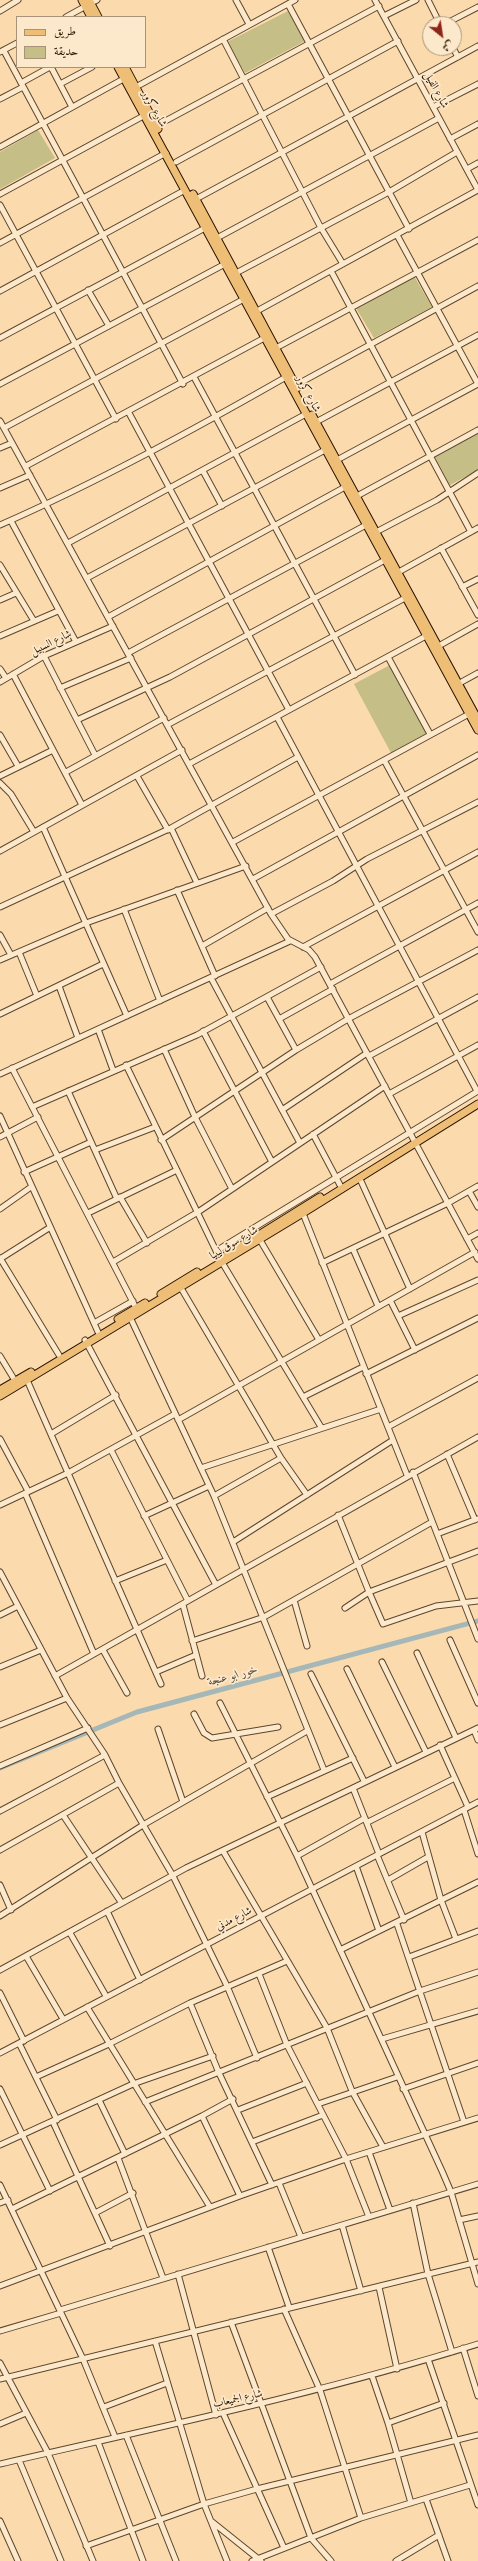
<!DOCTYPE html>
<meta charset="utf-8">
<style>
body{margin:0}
#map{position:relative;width:478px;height:2561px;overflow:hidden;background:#fbdbae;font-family:"IM FELL Great Primer",Amiri,serif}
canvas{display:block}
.legend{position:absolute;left:16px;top:16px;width:130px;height:52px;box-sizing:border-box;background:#fce8ca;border:1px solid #a8937a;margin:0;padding:5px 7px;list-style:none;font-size:12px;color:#2a1402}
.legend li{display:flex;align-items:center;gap:8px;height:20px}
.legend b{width:20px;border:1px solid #a8937a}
.north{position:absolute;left:422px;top:16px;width:40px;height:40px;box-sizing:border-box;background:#fce8ca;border:1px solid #a8937a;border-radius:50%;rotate:150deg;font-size:11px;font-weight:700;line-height:16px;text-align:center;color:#2a1402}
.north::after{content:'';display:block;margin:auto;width:14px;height:18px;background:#8f2418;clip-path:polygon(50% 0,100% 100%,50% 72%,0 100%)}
</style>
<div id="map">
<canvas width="478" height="2561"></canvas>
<ul class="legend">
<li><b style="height:5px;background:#eebe77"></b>طريق</li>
<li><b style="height:11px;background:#c5be86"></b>حديقة</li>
</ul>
<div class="north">ش</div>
</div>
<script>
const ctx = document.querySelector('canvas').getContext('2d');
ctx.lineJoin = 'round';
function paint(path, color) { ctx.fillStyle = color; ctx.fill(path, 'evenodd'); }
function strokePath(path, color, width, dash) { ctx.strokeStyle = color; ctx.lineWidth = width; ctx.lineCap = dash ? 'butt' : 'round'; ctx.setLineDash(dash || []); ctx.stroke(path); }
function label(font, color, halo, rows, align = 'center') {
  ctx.font = font + ' "IM FELL Great Primer",Amiri,serif'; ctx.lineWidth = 3.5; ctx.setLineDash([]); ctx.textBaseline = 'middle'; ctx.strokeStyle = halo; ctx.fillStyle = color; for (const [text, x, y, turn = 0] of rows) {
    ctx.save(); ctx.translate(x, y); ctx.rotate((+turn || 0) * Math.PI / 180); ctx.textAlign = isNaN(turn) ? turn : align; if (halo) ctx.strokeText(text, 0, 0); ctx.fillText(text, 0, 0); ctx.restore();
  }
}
paint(new Path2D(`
 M 288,11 L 305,41 L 245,73 L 227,42 Z
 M 38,130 L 55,158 L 0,189 L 0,152 Z
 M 414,276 L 432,307 L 374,338 L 356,308 Z
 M 478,434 L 478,470 L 450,485 L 435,457 Z
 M 390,665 L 427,733 L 391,753 L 354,684 Z`), '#c5be86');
strokePath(new Path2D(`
 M 0,1768 L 137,1712 L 478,1621`), '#a5b8b7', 5);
const minor = new Path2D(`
 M 236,0 L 249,24
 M 375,0 L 478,190
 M 428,0 L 440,24
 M 91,3 L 97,0
 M 288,4 L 409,229
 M 0,11 L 18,0
 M 384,16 L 416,0
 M 66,17 L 86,6
 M 445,24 L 478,7
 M 223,39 L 321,228 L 343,264
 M 453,48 L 458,57
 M 4,51 L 183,384
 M 0,52 L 17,43
 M 51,67 L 72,107
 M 21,83 L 50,67
 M 60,84 L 92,67
 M 134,88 L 295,0
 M 0,99 L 23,87
 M 433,107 L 478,84
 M 156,126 L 379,6
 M 450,139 L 478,124
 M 0,147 L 127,77
 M 176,162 L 398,41
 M 467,169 L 478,163
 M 0,194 L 147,114
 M 196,199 L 478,46
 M 0,205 L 116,419
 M 397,235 L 478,384
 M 217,238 L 439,118
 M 0,243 L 166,153
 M 331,271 L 471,532
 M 236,273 L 389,192 L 457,152
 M 88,290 L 109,326
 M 0,291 L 185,190
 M 257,311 L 478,190
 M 0,338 L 205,228
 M 274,349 L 478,240
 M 194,377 L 355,675
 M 0,384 L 225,264
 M 296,385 L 478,286
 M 129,413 L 289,710
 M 0,421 L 271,914 L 288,939 L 309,950 L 315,957 L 478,1259
 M 316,422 L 478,335
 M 4,428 L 244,299
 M 0,448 L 12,443
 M 337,460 L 478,384
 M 26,466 L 268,336
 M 203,471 L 222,506
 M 0,488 L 30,475
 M 357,496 L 478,430
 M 11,521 L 76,642
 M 0,525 C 98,482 193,430 286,377
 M 376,532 L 437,500 L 478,473
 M 68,543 L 306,414
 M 441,548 L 478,615
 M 0,565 L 34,621
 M 395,574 L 478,528
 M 87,578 L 325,450
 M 462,587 L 478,579
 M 0,600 L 16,593
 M 108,617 L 345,487
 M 0,636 L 58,611
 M 435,648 L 478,624
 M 128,653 L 366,525
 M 44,656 L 95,755
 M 388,657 L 430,734
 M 0,669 L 6,678
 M 13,674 L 82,805
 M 0,682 L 44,656 L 113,626
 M 456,685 L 478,673
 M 60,688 L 131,658
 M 277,717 L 477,1091
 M 77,720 L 170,677 L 385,560
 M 167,725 L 405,598
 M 0,735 L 18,766
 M 384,760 L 478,932
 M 189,764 L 426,636
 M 66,772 L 164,718
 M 0,776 L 53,750
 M 137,776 L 168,830
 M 0,783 L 11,794 L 34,832
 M 43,827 L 127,1016
 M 171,828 L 197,883
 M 233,842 L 469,714
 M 0,851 L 182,750
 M 253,879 L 478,755
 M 177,890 L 215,976
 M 0,907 L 171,828 L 298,757
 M 124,909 L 160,1001
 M 271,914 L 333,881 L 367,859 L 478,802
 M 0,935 L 11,955
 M 202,946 L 268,908
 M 303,947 L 478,852
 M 19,952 L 37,996
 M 0,960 L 86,923 L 246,866
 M 211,978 L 300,1143
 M 330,984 L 478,903
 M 59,986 L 78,1038
 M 267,997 L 296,1050
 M 0,1014 L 103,964
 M 279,1019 L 333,989
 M 98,1029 L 113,1070
 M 203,1031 L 272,1162
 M 164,1049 L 195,1117 L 232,1189
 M 369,1056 L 478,997
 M 126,1065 L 220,1259 L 321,1427
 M 12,1068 L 136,1308
 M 0,1074 L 290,941
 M 68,1091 L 117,1199
 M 389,1094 L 478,1045
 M 32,1107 L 197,1035 L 321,967
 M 282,1110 L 367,1053
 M 0,1116 L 98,1332
 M 313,1134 L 340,1185
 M 0,1137 L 38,1117
 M 161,1140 L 296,1050 L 348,1019 L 478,950
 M 95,1150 L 155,1127
 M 24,1172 L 91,1142
 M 360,1179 L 410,1289
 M 469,1191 L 478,1207
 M 120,1197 L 147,1243
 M 0,1209 L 31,1187
 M 302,1211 L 407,1475
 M 88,1213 L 177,1170
 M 467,1239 L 478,1233
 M 260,1240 L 319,1340
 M 353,1249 L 378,1306
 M 216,1251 L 478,1091
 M 0,1258 L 59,1355
 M 0,1259 L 49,1228
 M 113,1262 L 198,1212 L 385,1086
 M 322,1263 L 448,1203 L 478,1186
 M 181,1288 L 281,1458 L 307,1495
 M 390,1300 L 415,1350
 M 129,1315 L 214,1496 L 324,1770
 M 398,1316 L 478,1280
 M 94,1323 L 133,1301
 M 85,1340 L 216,1585
 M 0,1356 L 17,1384
 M 366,1374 L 478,1318
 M 27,1380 L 161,1684
 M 303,1397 L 363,1367
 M 178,1420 L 475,1252
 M 388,1427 L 478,1378
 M 51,1434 L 116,1395
 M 0,1439 L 28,1491
 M 111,1450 L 188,1601
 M 447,1454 L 475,1520
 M 201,1468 L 381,1409
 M 413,1472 L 478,1639
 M 25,1493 L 94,1654
 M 214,1496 L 281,1458
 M 0,1505 L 68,1473 L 175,1414
 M 338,1515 L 369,1592 L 478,1551
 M 144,1516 L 209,1486
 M 437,1534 L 477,1519
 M 233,1542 L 393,1440
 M 0,1572 L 67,1698 L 105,1755
 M 115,1581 L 167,1560
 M 294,1600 L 307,1646
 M 183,1605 L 202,1676
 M 345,1608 L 369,1592 L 383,1624 L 436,1606 L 478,1601
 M 0,1615 L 18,1606
 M 450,1640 L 478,1703
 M 192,1641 L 264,1617 L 432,1522
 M 103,1650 L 127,1693
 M 417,1653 L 456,1738
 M 382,1662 L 426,1752
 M 0,1667 L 41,1650
 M 347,1669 L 395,1767
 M 156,1672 L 196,1655
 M 311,1674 L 364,1781
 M 55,1676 L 478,1437
 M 220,1703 L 297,1856 L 442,2171 L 451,2192 L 478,2284
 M 194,1714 L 204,1733 L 212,1738 L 278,1727
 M 0,1725 L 67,1698
 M 158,1729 L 183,1802
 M 474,1730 L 478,1740
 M 440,1745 L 468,1807
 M 0,1766 L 88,1728
 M 353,1788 L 379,1854
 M 267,1797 L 353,1758
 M 464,1810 L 478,1854
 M 0,1811 L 105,1755 L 119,1783 L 173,1876 L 227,1986 L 257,2058
 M 63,1815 L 121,1902
 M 368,1822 L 455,1778
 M 422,1832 L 441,1900 L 456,1939
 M 0,1850 L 119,1783
 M 223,1851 L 327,2028 L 352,2091 L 383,2147
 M 377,1855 L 404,1920
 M 297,1856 L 365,1818
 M 356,1866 L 379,1931
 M 388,1880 L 428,1857
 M 0,1885 L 11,1910
 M 107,1911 L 140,1980
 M 0,1916 L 143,1825 L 307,1731
 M 397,1924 L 464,2122
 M 70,1933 L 106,1996
 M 340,1950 L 478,1882
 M 26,1956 L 63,2019
 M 409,1957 L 478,1931
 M 0,1970 L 186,1868 L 478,1728
 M 259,1974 L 287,2045 L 346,2159 L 369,2217
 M 0,1993 L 24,2041
 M 190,2003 L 219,2073 L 272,2185
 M 87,2007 L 210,2207
 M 382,2039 L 478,2011
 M 19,2043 L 57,2120
 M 0,2053 L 478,1802
 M 36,2077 L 109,2044 L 190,2003 L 287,1961
 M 0,2089 L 50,2191
 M 403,2089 L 478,2063
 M 99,2100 L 125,2154
 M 145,2102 L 420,1991 L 478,1972
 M 318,2104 L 397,2077
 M 238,2110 L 307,2083
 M 202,2116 L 240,2196
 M 53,2122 L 110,2246
 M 252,2142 L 323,2115
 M 0,2145 L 133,2084 L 213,2056
 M 369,2152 L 390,2210
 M 118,2158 L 163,2278
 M 279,2183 L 301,2237
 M 0,2185 L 83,2359 L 115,2437
 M 0,2203 L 8,2200
 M 413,2203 L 428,2274 L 452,2352
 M 12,2209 L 202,2116 L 233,2099
 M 95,2213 L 133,2193
 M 459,2220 L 478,2216
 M 342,2225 L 361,2291
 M 268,2247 L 289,2307
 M 178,2274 L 216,2415
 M 0,2286 L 240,2196 L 346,2159 L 478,2118
 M 379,2287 L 397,2369
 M 284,2309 L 320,2390 L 361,2518
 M 60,2310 L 478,2184
 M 231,2322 L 311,2538 L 331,2561
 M 0,2331 L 61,2313
 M 155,2341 L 204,2504 L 227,2561
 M 463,2348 L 478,2396
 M 428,2359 L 478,2505
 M 0,2363 L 48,2453 L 93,2561
 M 372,2376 L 388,2423 L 411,2503
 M 0,2379 L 478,2262
 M 104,2407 L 167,2383
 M 223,2413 L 284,2548
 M 388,2423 L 444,2403
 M 0,2424 L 26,2413
 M 126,2435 L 176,2561
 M 98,2442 L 143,2561
 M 19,2460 L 61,2561
 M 0,2464 C 160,2427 321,2393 478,2344
 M 426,2499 L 448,2561
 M 0,2521 L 18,2561
 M 211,2521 L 261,2561
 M 86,2546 L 204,2504 L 257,2489 L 478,2435
 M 252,2561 L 361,2518 L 470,2485
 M 396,2561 L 439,2535`);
const major = new Path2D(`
 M 82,0 L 91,17
 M 89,0 L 98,17
 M 118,67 L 478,730
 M 125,67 L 158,129
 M 193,194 L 297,388
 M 312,415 L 478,720
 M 225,1256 L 320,1197
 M 161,1294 L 197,1272
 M 118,1319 L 145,1303
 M 0,1390 L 31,1372
 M 0,1396 L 303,1213 L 478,1104`);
strokePath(minor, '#5e462d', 7);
strokePath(major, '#2a1402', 9);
strokePath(minor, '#fce8ca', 5);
strokePath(major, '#eebe77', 7);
label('11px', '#2a1402', '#fce8ca', [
 ["شارع الفيل",436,90,62],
 ["شارع كرور",154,109,61],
 ["شارع كرور",308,394,62],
 ["شارع السبيل",51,643,-26],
 ["شارع سوق ليبيا",234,1243,-31],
 ["شارع مدني",234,1919,-28],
 ["شارع الجميعاب",238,2399,-13]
]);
label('italic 12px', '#554d41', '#fce8ca', [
 ["خور ابو عنجة",233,1676,-15]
]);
</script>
